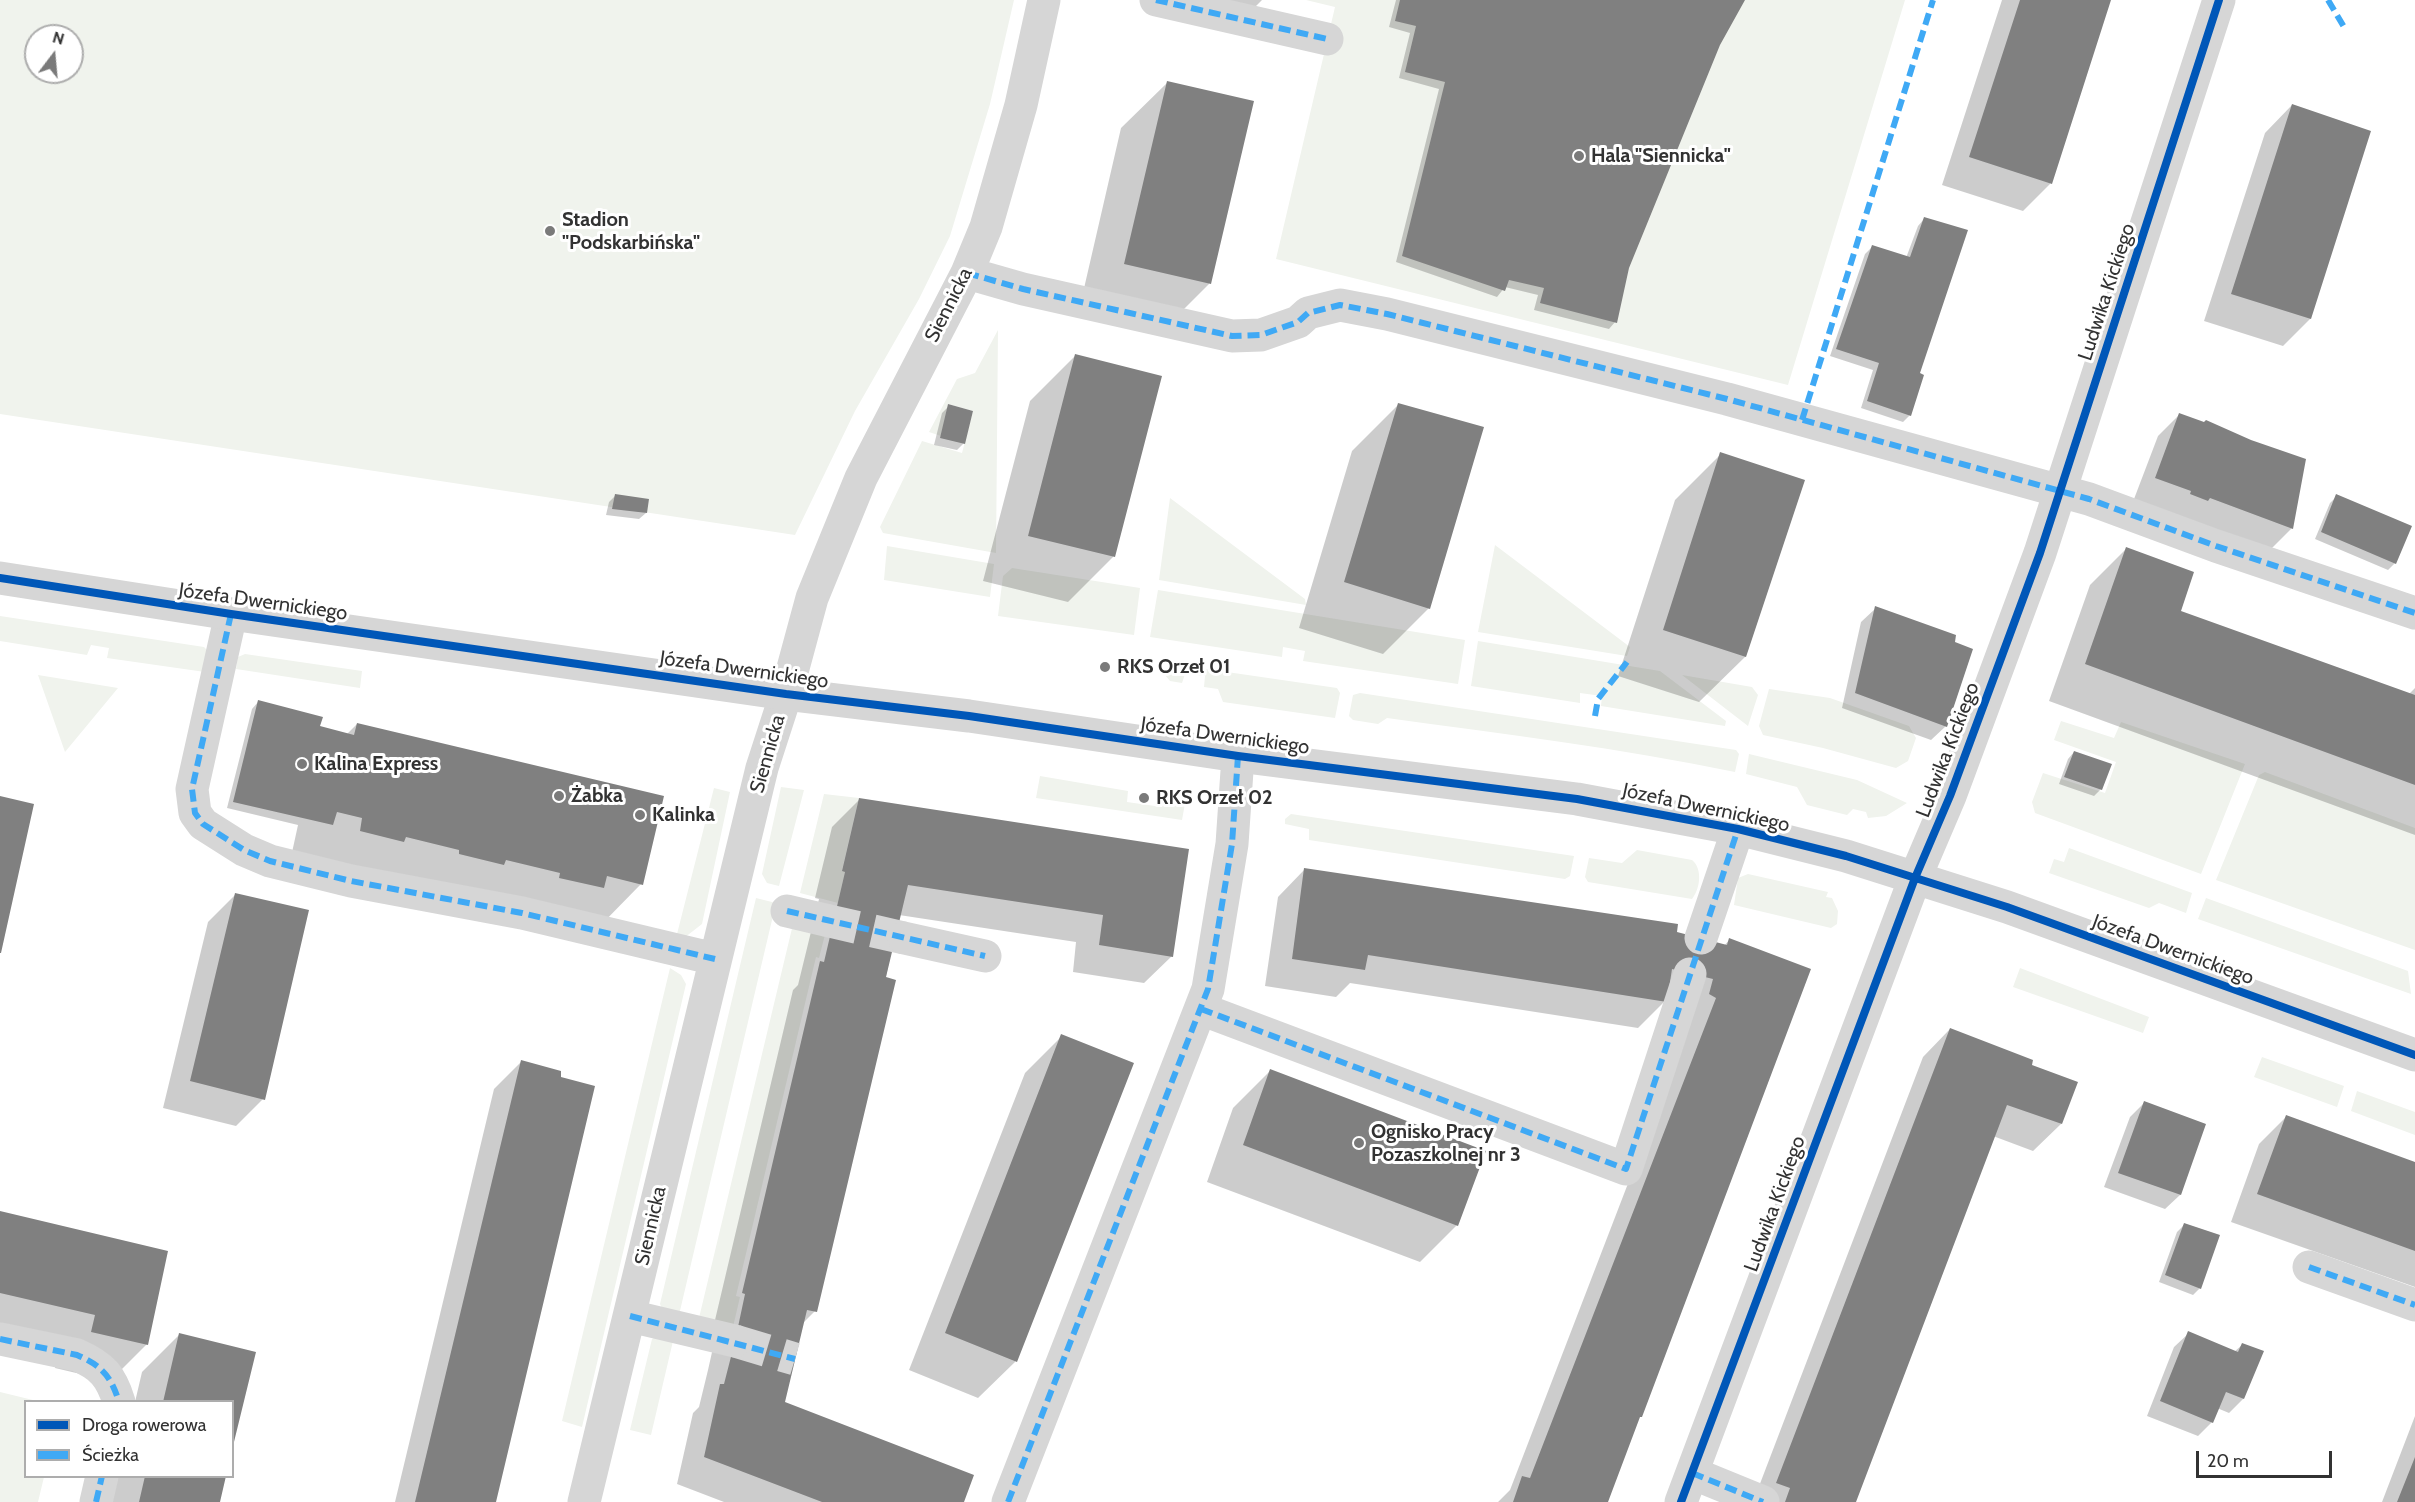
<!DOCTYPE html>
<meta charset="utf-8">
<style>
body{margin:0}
#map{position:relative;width:2415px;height:1502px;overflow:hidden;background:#fff;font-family:Cabin,sans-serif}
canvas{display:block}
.legend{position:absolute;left:24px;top:1400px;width:210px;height:78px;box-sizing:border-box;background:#fff;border:2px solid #adadad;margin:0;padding:8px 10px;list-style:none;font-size:18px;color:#323232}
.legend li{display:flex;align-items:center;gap:12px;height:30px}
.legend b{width:30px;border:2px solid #adadad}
.north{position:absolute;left:24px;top:24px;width:60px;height:60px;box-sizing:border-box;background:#fff;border:2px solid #adadad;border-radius:50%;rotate:16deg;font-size:16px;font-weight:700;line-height:24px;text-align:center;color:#323232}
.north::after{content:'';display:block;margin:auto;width:21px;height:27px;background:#7a7a7a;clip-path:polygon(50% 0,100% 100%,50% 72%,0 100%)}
.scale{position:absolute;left:2196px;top:1451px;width:136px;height:27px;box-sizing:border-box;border:3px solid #323232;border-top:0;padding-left:8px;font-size:18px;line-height:21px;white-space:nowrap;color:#323232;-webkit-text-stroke:4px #fff;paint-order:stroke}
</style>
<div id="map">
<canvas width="2415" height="1502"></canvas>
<ul class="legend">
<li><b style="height:8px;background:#0057b8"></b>Droga rowerowa</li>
<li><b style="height:8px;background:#3fa9f5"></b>Ścieżka</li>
</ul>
<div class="north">N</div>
<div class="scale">20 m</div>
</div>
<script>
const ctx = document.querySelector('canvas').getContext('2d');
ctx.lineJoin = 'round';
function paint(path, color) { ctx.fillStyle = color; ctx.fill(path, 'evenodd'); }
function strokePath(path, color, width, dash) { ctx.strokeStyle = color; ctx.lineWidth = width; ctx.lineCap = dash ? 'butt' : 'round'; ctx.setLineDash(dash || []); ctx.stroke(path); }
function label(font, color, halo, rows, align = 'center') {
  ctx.font = font + ' Cabin,sans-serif'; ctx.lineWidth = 6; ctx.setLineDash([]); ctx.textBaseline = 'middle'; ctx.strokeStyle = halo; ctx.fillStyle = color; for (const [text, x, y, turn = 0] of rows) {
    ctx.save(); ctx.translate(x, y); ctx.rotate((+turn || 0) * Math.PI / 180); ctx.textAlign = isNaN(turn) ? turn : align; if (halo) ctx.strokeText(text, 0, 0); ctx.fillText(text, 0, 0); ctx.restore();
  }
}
paint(new Path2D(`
 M 0,0 L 1014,0 L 990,104 L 950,236 L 919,299 L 855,411 L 795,535 L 0,414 ZM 36,36 L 72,36 L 72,72 L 36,72 Z
 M 1306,0 L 1905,0 L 1788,385 L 1276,259 L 1335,7 Z
 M 998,330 L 996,553 L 883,533 L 880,527 L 922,441 L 962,453 L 973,411 L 948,404 L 941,436 L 929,432 L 957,379 L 975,373 Z
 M 1170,498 L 1305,599 L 1306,605 L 1159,580 Z
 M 1495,545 L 1630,647 L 1627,656 L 1478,632 Z
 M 887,546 L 994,564 L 990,597 L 884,580 Z
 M 1012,568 L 1140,588 L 1134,635 L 998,616 L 1003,576 Z
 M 1158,590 L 1465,640 L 1458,684 L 1303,661 L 1305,651 L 1283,647 L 1282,657 L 1150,637 Z
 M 0,616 L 204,647 L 209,652 L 205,672 L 107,658 L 109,648 L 91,645 L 87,655 L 0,641 Z
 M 1478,641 L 1660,671 L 1726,721 L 1725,726 L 1601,706 L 1602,696 L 1580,693 L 1580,703 L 1471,686 Z
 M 245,654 L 362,671 L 360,688 L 236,669 L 238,657 Z
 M 1172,664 L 1337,688 L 1340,693 L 1335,718 L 1223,702 L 1218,689 L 1204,687 L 1205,676 L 1185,674 L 1182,683 L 1170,681 L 1165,675 L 1167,667 Z
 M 38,675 L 118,688 L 65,752 Z
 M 1682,675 L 1752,687 L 1758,695 L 1748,726 Z
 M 1769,689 L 1830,698 L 1909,726 L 1916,738 L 1908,761 L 1896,768 L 1823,748 L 1763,735 L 1759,726 Z
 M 1360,693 L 1736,750 L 1739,754 L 1735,772 C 1620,748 1503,734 1387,718 L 1378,724 L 1353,720 L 1349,716 L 1353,695 Z
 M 2061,721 L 2114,738 L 2121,722 L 2245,764 L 2201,874 L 2035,813 L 2032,802 L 2043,773 L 2105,793 L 2116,762 L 2054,740 Z
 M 1749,754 L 1857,780 L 1907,803 L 1886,816 L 1868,818 L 1866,812 L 1853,809 L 1847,815 L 1807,805 L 1797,787 L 1746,774 Z
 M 2265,772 L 2415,828 L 2415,950 L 2216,880 L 2259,775 Z
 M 1040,776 L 1128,791 L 1127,802 L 1162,807 L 1164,795 L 1186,798 L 1182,820 L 1036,798 Z
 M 781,787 L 804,790 L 779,886 L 767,883 L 762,874 Z
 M 714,788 L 730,792 L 702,924 L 684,938 L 676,938 Z
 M 824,794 L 859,798 L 842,870 L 845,872 L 838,903 L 800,893 Z
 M 1291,814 L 1574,856 L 1570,876 L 1565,879 L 1309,840 L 1309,829 L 1285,824 L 1285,819 Z
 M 2069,848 L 2192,893 L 2186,913 L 2159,903 L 2149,908 L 2049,873 L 2054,859 L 2064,862 Z
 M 1637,850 L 1692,860 C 1703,869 1700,889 1692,899 L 1588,882 L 1585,877 L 1589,858 L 1622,863 Z
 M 1748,874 L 1828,892 L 1826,897 L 1832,898 L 1838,911 L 1837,924 L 1831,928 L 1734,905 L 1738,878 Z
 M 756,898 L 776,903 L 679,1315 L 663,1311 L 660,1304 Z
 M 2206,898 L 2408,971 L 2411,994 L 2198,919 Z
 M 794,920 L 827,927 L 819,958 L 816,957 L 736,1296 L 740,1297 L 733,1327 L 699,1318 Z
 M 670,968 L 681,975 L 686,984 L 582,1427 L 562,1421 Z
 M 2020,968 L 2149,1017 L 2143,1033 L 2013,987 Z
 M 2262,1057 L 2344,1086 L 2337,1107 L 2254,1077 Z
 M 2357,1091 L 2415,1112 L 2415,1135 L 2351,1111 Z
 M 659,1335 L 673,1341 L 651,1435 L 630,1430 L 652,1339 Z
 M 0,1392 L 37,1401 L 26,1402 L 26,1476 L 44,1477 L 38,1502 L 0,1502 Z`), '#f0f3ed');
paint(new Path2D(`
 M 1194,0 L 1262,0 L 1249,13 Z
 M 1396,0 L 1743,0 L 1719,45 L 1628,268 L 1615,322 L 1609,329 L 1534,310 L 1538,295 L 1505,287 L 1497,297 L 1396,262 L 1439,89 L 1399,78 L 1410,33 L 1389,27 Z
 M 2002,0 L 2110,0 L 2050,184 L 2023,211 L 1942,185 Z
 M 1167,83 L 1209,284 L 1164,329 L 1079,310 L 1121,128 Z
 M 2292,105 L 2370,132 L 2310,319 L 2283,346 L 2204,321 L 2265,133 Z
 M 1924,219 L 1918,374 L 1910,415 L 1903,422 L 1861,408 L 1873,370 L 1830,356 L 1865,254 L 1872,247 L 1906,258 L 1918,226 Z
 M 1075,356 L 1160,378 L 1113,557 L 1068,602 L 983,581 L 1030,401 Z
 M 1398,405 L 1429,608 L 1383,654 L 1299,628 L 1352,451 Z
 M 949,406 L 964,443 L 957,450 L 934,445 L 942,413 Z
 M 2179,415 L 2292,528 L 2265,555 L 2134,499 L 2158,436 Z
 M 1721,454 L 1803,481 L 1745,657 L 1699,702 L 1618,676 L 1675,500 Z
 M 616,495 L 646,513 L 639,519 L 606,515 L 609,502 Z
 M 2337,496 L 2395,563 L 2388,570 L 2315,539 L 2330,503 Z
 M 2127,548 L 2179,612 L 2409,694 L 2415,688 L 2415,835 L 2049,701 L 2090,585 Z
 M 1876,608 L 1946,726 L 1931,740 L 1842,708 L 1861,622 Z
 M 258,702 L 318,727 L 347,734 L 357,724 L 641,884 L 596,930 L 291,857 L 298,825 L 227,808 L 252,709 Z
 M 2074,752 L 2101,789 L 2094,796 L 2059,784 L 2068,759 Z
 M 859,800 L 1187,850 L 1172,956 L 1144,983 L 1073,972 L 1076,942 L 899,915 L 815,1311 L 802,1324 L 783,1403 L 962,1502 L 724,1502 L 677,1484 L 693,1413 L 699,1407 L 708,1370 L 719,1321 L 715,1320 L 793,990 L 798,985 L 819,899 L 815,898 L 832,827 Z
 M 1305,869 L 1675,933 L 1724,946 L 1730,939 L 1637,1420 L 1606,1502 L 1498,1502 L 1510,1490 L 1689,1025 L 1665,1001 L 1638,1028 L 1350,983 L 1336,997 L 1265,986 L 1278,897 Z
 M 235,895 L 263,1099 L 236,1126 L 163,1108 L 208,922 Z
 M 1950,1029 L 2030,1065 L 2061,1124 L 2033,1151 L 1993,1136 L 1855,1502 L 1753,1502 L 1923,1057 Z
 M 1062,1036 L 1132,1064 L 1015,1362 L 978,1398 L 909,1370 L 1025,1073 Z
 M 521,1062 L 494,1502 L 395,1502 L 494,1089 Z
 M 1270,1071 L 1457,1225 L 1420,1262 L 1207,1182 L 1233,1108 Z
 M 2144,1103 L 2204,1125 L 2180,1195 L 2165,1209 L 2104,1187 L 2130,1117 Z
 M 2286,1117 L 2415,1164 L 2415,1287 L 2231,1222 L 2259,1144 Z
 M 0,1213 L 147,1344 L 110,1381 L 55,1368 L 58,1352 L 0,1338 Z
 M 2184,1225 L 2200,1288 L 2193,1295 L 2159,1282 L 2177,1232 Z
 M 2189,1333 L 2234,1352 L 2242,1345 L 2262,1352 L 2243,1399 L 2229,1413 L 2217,1408 L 2212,1422 L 2198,1436 L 2147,1416 L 2174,1347 Z
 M 179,1335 L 254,1353 L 232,1443 L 232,1402 L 135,1402 L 142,1372 Z
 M 2415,1416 L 2415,1502 L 2382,1502 Z
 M 117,1476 L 224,1476 L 218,1502 L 111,1502 Z`), '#0003');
paint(new Path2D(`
 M 1400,0 L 1745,0 L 1720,45 L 1629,268 L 1617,323 L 1540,303 L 1544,288 L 1509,280 L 1505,291 L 1402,256 L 1445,82 L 1405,72 L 1416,26 L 1395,21 Z
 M 2020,0 L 2111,0 L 2052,184 L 1969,157 Z
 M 1167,81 L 1254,101 L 1211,284 L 1124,264 Z
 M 2292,104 L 2371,131 L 2311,319 L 2231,294 Z
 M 1924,217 L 1968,230 L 1920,373 L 1924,375 L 1911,416 L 1867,401 L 1879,363 L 1836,349 L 1872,245 L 1910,257 Z
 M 1075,354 L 1162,376 L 1115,557 L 1028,536 Z
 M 1398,403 L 1484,427 L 1430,609 L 1344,582 Z
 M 948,404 L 973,411 L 965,444 L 940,438 Z
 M 2179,413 L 2204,422 L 2206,420 L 2251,440 L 2306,459 L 2293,529 L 2210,498 L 2208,501 L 2190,494 L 2191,491 L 2155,478 Z
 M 1720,452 L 1805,480 L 1746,657 L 1663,630 Z
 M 615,494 L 649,499 L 647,513 L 612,509 Z
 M 2336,494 L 2412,526 L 2396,564 L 2321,532 Z
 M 2126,547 L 2194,572 L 2181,611 L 2415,695 L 2415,785 L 2085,664 Z
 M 1875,606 L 1956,635 L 1955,642 L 1973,649 L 1947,727 L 1855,693 Z
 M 258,700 L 323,717 L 320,726 L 354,735 L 357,723 L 664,796 L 643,885 L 607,876 L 604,888 L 559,878 L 560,873 L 506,860 L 504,865 L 459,854 L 459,850 L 406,837 L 404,842 L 360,831 L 362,818 L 337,812 L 333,825 L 233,802 Z
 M 2074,751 L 2112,764 L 2102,790 L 2064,777 Z
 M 0,796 L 34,804 L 1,953 L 0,953 Z
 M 859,798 L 1189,849 L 1173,957 L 1099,945 L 1103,915 L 908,885 L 886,977 L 896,980 L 817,1312 L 807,1310 L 785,1402 L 974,1475 L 964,1502 L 822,1502 L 704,1457 L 720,1384 L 724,1384 L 735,1341 L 745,1294 L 742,1293 L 820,961 L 824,962 L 845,872 L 842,871 Z
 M 1304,868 L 1678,924 L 1677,932 L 1727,945 L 1729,938 L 1811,969 L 1642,1417 L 1640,1417 L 1608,1502 L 1513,1502 L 1522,1476 L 1530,1478 L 1716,998 L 1709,994 L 1713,979 L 1672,969 L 1667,1002 L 1368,955 L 1365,970 L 1292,959 Z
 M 235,893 L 309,910 L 265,1100 L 190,1081 Z
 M 1950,1028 L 2033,1060 L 2032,1065 L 2078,1082 L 2062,1124 L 2007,1105 L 1856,1502 L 1785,1502 L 1790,1488 L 1776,1483 Z
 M 1061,1034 L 1134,1063 L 1017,1362 L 945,1333 Z
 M 521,1060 L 561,1071 L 561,1077 L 595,1086 L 496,1502 L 415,1502 Z
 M 1270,1069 L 1486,1151 L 1458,1226 L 1243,1145 Z
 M 2144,1101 L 2206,1124 L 2181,1195 L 2118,1173 Z
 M 2286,1115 L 2415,1162 L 2415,1251 L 2257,1194 Z
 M 0,1211 L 168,1251 L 148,1345 L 91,1332 L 95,1315 L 0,1293 Z
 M 2184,1223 L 2220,1235 L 2201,1289 L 2165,1275 Z
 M 2188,1331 L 2238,1352 L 2242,1343 L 2264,1351 L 2244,1399 L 2226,1392 L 2213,1423 L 2160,1401 Z
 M 179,1333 L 256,1352 L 233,1446 L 232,1402 L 163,1402 Z
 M 2415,1457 L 2415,1502 L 2397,1502 Z
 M 145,1476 L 226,1476 L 220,1502 L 139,1502 Z`), '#808080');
strokePath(new Path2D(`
 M 825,920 L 904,938
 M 735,1341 L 795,1359`), '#d6d6d6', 33, [33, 16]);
strokePath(new Path2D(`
 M 1156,0 L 1327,39
 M 967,273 L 1023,289 L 1232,336 L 1261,335 L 1298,322 L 1308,313 L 1340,305 L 1387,314 L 1727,399 L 2089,499 L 2216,546 L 2415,613
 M 231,614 L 192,789 L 195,813 L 203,824 L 244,850 L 270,861 L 351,881 L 522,913 L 715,959
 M 787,911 L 825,920
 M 904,938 L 985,956
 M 1701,938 L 1738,829
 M 1201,1009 L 1626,1169 L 1690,974
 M 2309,1267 L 2415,1305
 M 630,1316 L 735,1341
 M 0,1339 L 77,1355 C 102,1366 111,1376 119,1402
 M 1692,1473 L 1763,1502
 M 96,1502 L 102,1476
 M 584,1502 L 762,768 L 786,694 L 812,598 L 861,478 L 967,273 L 986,227 L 1021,105 L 1044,0
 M 1008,1502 L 1208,989 L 1232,844 L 1238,756
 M 1681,1502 L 1915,878 L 1950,796 L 2040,553 L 2219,0`), '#d6d6d6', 33);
strokePath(new Path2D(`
 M 0,578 L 231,614 L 786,694 L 969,716 L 1238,756 L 1577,799 L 1738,829 L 1846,856 L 2007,907 L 2415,1055`), '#d6d6d6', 33);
strokePath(new Path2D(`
 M 1156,0 L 1327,39
 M 2328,0 L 2344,27
 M 967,273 L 1023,289 L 1232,336 L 1261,335 L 1298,322 L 1308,313 L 1340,305 L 1387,314 L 1727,399 L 2089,499 L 2216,546 L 2415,613
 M 1802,420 L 1933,0
 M 231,614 L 192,789 L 195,813 L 203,824 L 244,850 L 270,861 L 351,881 L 522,913 L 715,959
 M 1595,716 L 1598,699 L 1627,662
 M 787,911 L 985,956
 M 1201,1009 L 1626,1169 L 1738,829
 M 2309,1267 L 2415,1305
 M 630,1316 L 795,1359
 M 0,1339 L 77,1355 C 102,1366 111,1376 119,1402
 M 1692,1473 L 1763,1502
 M 96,1502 L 102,1476
 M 1008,1502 L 1208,989 L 1232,844 L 1238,756`), '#3fa9f5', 6, [12, 6]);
strokePath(new Path2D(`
 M 0,578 L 231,614 L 786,694 L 969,716 L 1238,756 L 1577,799 L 1738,829 L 1846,856 L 2007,907 L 2415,1055
 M 1681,1502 L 1915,878 L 1950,796 L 2040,553 L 2219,0`), '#0057b8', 8);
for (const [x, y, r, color] of [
 [1579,156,6,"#7a7a7a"],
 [550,231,6,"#7a7a7a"],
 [1105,667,6,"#7a7a7a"],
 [302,764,6,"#7a7a7a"],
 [559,796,6,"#7a7a7a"],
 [1144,798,6,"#7a7a7a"],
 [640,815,6,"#7a7a7a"],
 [1359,1143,6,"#7a7a7a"]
]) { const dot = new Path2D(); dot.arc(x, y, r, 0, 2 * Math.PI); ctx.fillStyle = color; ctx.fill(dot); strokePath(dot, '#fff', 2); }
label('bold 20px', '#323232', '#fff', [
 ["Hala \"Siennicka\"",1591,156],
 ["Stadion",562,220],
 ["\"Podskarbińska\"",562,243],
 ["RKS Orzeł 01",1117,667],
 ["Kalina Express",314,764],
 ["Żabka",571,796],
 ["RKS Orzeł 02",1156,798],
 ["Kalinka",652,815],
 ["Ognisko Pracy",1371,1132],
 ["Pozaszkolnej nr 3",1371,1155]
], 'left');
label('20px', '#323232', '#fff', [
 ["Ludwika Kickiego",2107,292,-72],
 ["Siennicka",949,305,-63],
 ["Józefa Dwernickiego",263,602,8],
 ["Józefa Dwernickiego",744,670,8],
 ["Józefa Dwernickiego",1225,736,8],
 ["Ludwika Kickiego",1948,750,-69],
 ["Siennicka",768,754,-74],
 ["Józefa Dwernickiego",1706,808,12],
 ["Józefa Dwernickiego",2173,950,20],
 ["Ludwika Kickiego",1775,1204,-70],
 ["Siennicka",651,1226,-77]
]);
</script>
